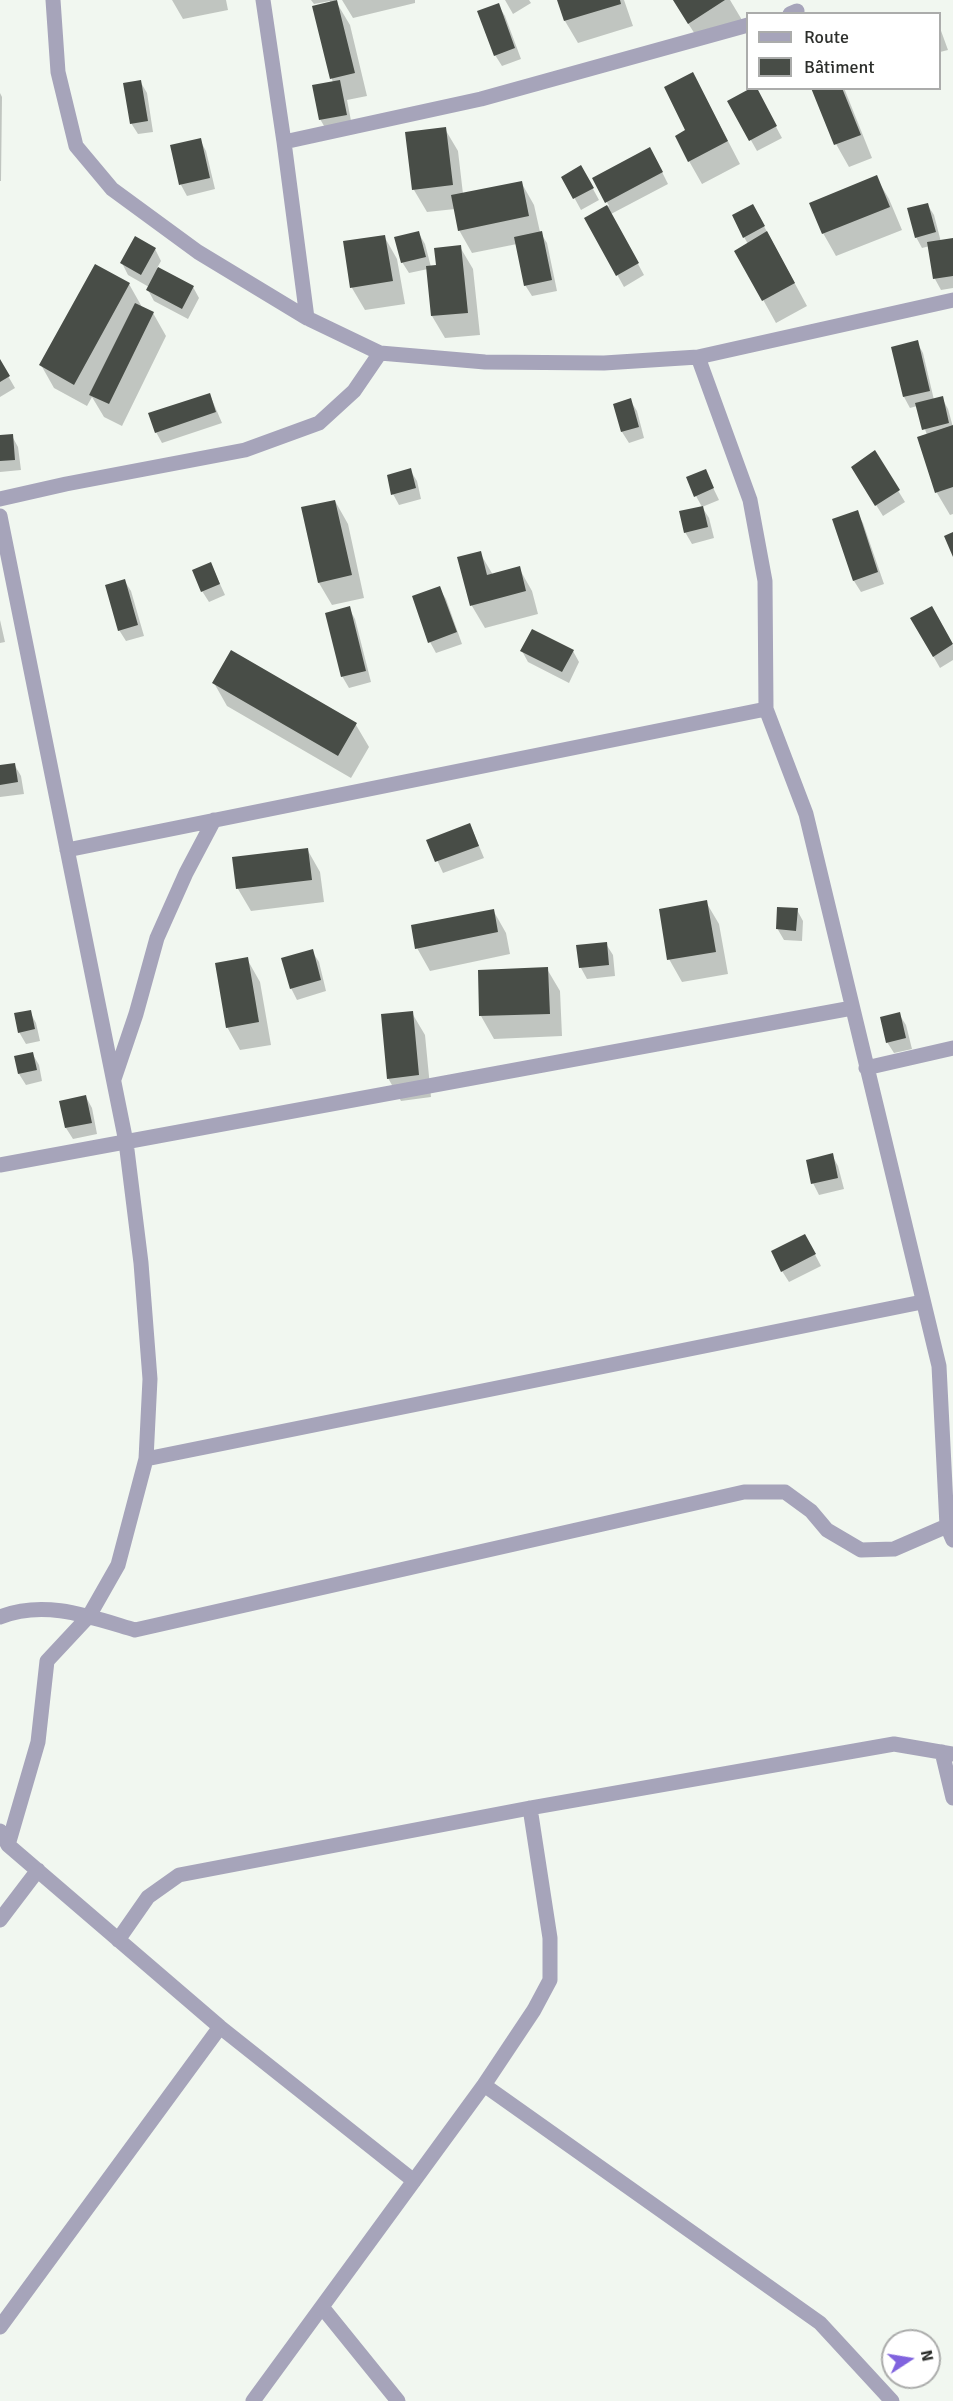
<!DOCTYPE html>
<meta charset="utf-8">
<style>
body{margin:0}
#map{position:relative;width:953px;height:2401px;overflow:hidden;background:#f1f7f0;font-family:Signika,sans-serif}
canvas{display:block}
.legend{position:absolute;left:746px;top:12px;width:195px;height:78px;box-sizing:border-box;background:#fff;border:2px solid #abacab;margin:0;padding:8px 10px;list-style:none;font-size:18px;color:#2d2f2c}
.legend li{display:flex;align-items:center;gap:12px;height:30px}
.legend b{width:30px;border:2px solid #abacab}
.north{position:absolute;left:881px;top:2329px;width:60px;height:60px;box-sizing:border-box;background:#fff;border:2px solid #abacab;border-radius:50%;rotate:78deg;font-size:16px;font-weight:700;line-height:24px;text-align:center;color:#2d2f2c}
.north::after{content:'';display:block;margin:auto;width:21px;height:27px;background:#8063de;clip-path:polygon(50% 0,100% 100%,50% 72%,0 100%)}
</style>
<div id="map">
<canvas width="953" height="2401"></canvas>
<ul class="legend">
<li><b style="height:8px;background:#a6a4ba"></b>Route</li>
<li><b style="height:16px;background:#484d47"></b>Bâtiment</li>
</ul>
<div class="north">N</div>
</div>
<script>
const ctx = document.querySelector('canvas').getContext('2d');
ctx.lineJoin = 'round';
function paint(path, color) { ctx.fillStyle = color; ctx.fill(path, 'evenodd'); }
function strokePath(path, color, width, dash) { ctx.strokeStyle = color; ctx.lineWidth = width; ctx.lineCap = dash ? 'butt' : 'round'; ctx.setLineDash(dash || []); ctx.stroke(path); }
paint(new Path2D(`
 M 172,0 L 226,0 L 228,10 L 183,19 Z
 M 311,0 L 335,0 L 350,25 L 367,96 L 347,100 L 352,126 L 327,131 L 320,119 L 333,83 L 314,8 L 330,4 L 330,1 L 314,4 Z
 M 342,0 L 415,0 L 415,3 L 353,18 Z
 M 505,0 L 529,0 L 531,3 L 513,14 Z
 M 559,0 L 624,0 L 633,26 L 578,43 L 565,21 Z
 M 673,0 L 730,0 L 742,20 L 702,45 Z
 M 498,5 L 505,16 L 521,59 L 502,66 L 495,55 Z
 M 940,28 L 948,50 L 940,52 Z
 M 693,74 L 740,164 L 702,184 L 689,161 L 687,131 Z
 M 140,81 L 147,93 L 153,132 L 138,134 L 131,123 Z
 M 813,88 L 844,88 L 872,158 L 849,167 L 836,144 Z
 M 0,93 L 2,97 L 1,181 L 0,181 Z
 M 761,99 L 782,138 L 757,151 L 729,101 Z
 M 445,129 L 458,151 L 463,194 L 521,182 L 534,205 L 540,232 L 547,243 L 557,291 L 532,296 L 525,285 L 517,244 L 472,253 L 459,230 L 455,209 L 427,212 L 414,190 L 407,133 Z
 M 200,140 L 206,151 L 215,189 L 187,196 L 181,185 Z
 M 656,160 L 668,184 L 611,214 L 644,275 L 624,287 L 586,219 L 609,206 L 595,179 Z
 M 581,167 L 599,200 L 581,210 L 563,177 Z
 M 876,177 L 889,199 L 902,230 L 836,256 L 823,233 Z
 M 927,204 L 934,215 L 941,242 L 953,240 L 953,288 L 941,290 L 935,279 L 930,246 L 922,248 L 916,237 Z
 M 759,217 L 807,306 L 776,323 L 736,251 L 748,244 L 744,237 Z
 M 418,232 L 425,244 L 431,267 L 438,267 L 460,247 L 473,269 L 480,335 L 445,338 L 432,316 L 428,269 L 409,273 L 402,262 Z
 M 384,236 L 397,259 L 405,304 L 365,310 L 352,288 L 344,243 Z
 M 155,249 L 161,261 L 157,268 L 193,287 L 199,298 L 188,319 L 154,301 L 148,290 L 149,287 L 128,275 L 122,263 Z
 M 129,284 L 142,307 L 153,313 L 166,336 L 122,426 L 104,417 L 92,397 L 87,406 L 54,388 L 41,365 Z
 M 917,342 L 923,353 L 934,400 L 942,398 L 948,409 L 953,427 L 953,514 L 950,515 L 937,493 L 918,438 L 927,435 L 917,406 L 910,408 L 904,397 L 893,348 Z
 M 0,362 L 15,388 L 0,397 Z
 M 210,395 L 222,423 L 162,443 L 156,432 Z
 M 630,400 L 637,411 L 644,438 L 629,443 L 622,432 Z
 M 12,436 L 18,447 L 21,470 L 0,472 L 0,437 Z
 M 875,453 L 905,502 L 883,516 L 859,478 Z
 M 410,470 L 417,481 L 421,499 L 399,505 L 393,494 Z
 M 705,471 L 719,500 L 702,507 L 709,518 L 714,538 L 692,544 L 685,532 L 702,507 L 696,496 Z
 M 335,501 L 348,524 L 364,598 L 332,605 L 319,583 L 302,508 Z
 M 857,512 L 863,523 L 884,584 L 861,592 L 854,581 L 834,519 Z
 M 480,553 L 493,575 L 519,568 L 532,591 L 538,614 L 485,628 L 472,606 L 459,558 Z
 M 211,564 L 225,595 L 209,602 L 202,591 Z
 M 124,580 L 131,591 L 144,636 L 126,641 L 119,630 Z
 M 439,588 L 446,599 L 462,644 L 436,653 L 430,642 Z
 M 349,608 L 355,619 L 371,682 L 349,688 L 342,676 Z
 M 932,608 L 953,646 L 953,660 L 940,668 L 912,619 Z
 M 0,620 L 5,642 L 0,643 Z
 M 522,651 L 573,651 L 579,662 L 569,683 L 528,662 Z
 M 214,683 L 356,725 L 369,747 L 351,778 L 227,706 Z
 M 14,764 L 21,776 L 24,794 L 0,797 L 0,766 Z
 M 470,824 L 484,858 L 443,873 L 428,840 Z
 M 307,849 L 320,872 L 324,902 L 251,911 L 238,889 L 234,858 Z
 M 706,902 L 719,924 L 728,974 L 682,982 L 669,959 Z
 M 493,910 L 506,933 L 510,954 L 430,971 L 417,948 Z
 M 797,910 L 803,921 L 802,941 L 784,940 L 777,928 Z
 M 606,944 L 613,955 L 615,976 L 587,979 L 581,968 L 578,946 Z
 M 312,951 L 319,962 L 326,991 L 297,1000 L 291,988 Z
 M 247,959 L 260,982 L 271,1045 L 240,1050 L 227,1027 Z
 M 547,969 L 560,991 L 562,1036 L 494,1039 L 481,1016 L 479,971 Z
 M 30,1012 L 36,1023 L 40,1041 L 26,1044 L 19,1032 Z
 M 412,1013 L 425,1035 L 431,1097 L 401,1101 L 388,1078 Z
 M 899,1014 L 906,1025 L 912,1049 L 894,1053 L 887,1042 Z
 M 32,1053 L 39,1065 L 42,1081 L 26,1085 L 19,1074 Z
 M 86,1097 L 92,1108 L 97,1134 L 73,1139 L 66,1128 L 61,1102 Z
 M 832,1155 L 838,1166 L 844,1189 L 819,1195 L 813,1183 Z
 M 811,1247 L 821,1266 L 789,1282 L 782,1271 Z`), '#0003');
paint(new Path2D(`
 M 337,0 L 355,73 L 330,79 L 312,6 Z
 M 557,0 L 620,0 L 621,4 L 564,21 Z
 M 673,0 L 725,0 L 688,24 Z
 M 499,3 L 515,48 L 494,56 L 477,11 Z
 M 693,72 L 728,141 L 688,162 L 675,136 L 685,130 L 664,87 Z
 M 141,80 L 148,121 L 130,124 L 123,83 Z
 M 340,80 L 347,115 L 319,120 L 312,85 Z
 M 751,88 L 757,88 L 777,126 L 749,141 L 727,101 Z
 M 811,88 L 842,88 L 861,135 L 834,145 Z
 M 446,127 L 453,185 L 412,190 L 405,132 Z
 M 201,138 L 210,178 L 179,185 L 170,145 Z
 M 650,147 L 663,172 L 605,203 L 592,178 Z
 M 581,165 L 594,188 L 573,199 L 561,177 Z
 M 877,175 L 890,207 L 822,234 L 809,203 Z
 M 522,181 L 529,216 L 458,231 L 451,195 Z
 M 928,203 L 936,232 L 915,238 L 907,208 Z
 M 753,204 L 765,226 L 743,238 L 732,215 Z
 M 607,205 L 639,263 L 616,276 L 584,218 Z
 M 419,231 L 426,257 L 401,263 L 394,237 Z
 M 542,231 L 552,280 L 524,286 L 514,237 Z
 M 767,231 L 795,283 L 762,301 L 734,251 Z
 M 385,235 L 393,281 L 350,288 L 343,241 Z
 M 135,236 L 156,248 L 141,275 L 120,263 Z
 M 953,238 L 953,276 L 933,279 L 927,242 Z
 M 461,245 L 468,313 L 431,316 L 426,266 L 436,265 L 434,248 Z
 M 95,264 L 130,283 L 74,385 L 39,365 Z
 M 158,267 L 194,286 L 182,309 L 146,290 Z
 M 135,303 L 154,312 L 109,404 L 89,395 Z
 M 918,340 L 930,391 L 903,397 L 891,347 Z
 M 0,359 L 10,376 L 0,382 Z
 M 210,393 L 216,412 L 155,433 L 148,413 Z
 M 943,396 L 949,423 L 922,430 L 915,403 Z
 M 631,398 L 639,427 L 621,432 L 613,404 Z
 M 953,425 L 953,487 L 935,493 L 917,437 Z
 M 13,434 L 15,460 L 0,461 L 0,435 Z
 M 875,450 L 900,490 L 875,506 L 851,467 Z
 M 411,468 L 416,488 L 391,495 L 387,475 Z
 M 706,469 L 714,488 L 694,497 L 686,477 Z
 M 335,500 L 352,575 L 318,583 L 301,507 Z
 M 703,506 L 708,527 L 684,533 L 679,511 Z
 M 858,510 L 878,572 L 853,581 L 832,519 Z
 M 953,532 L 953,557 L 944,536 Z
 M 481,551 L 487,575 L 520,566 L 526,591 L 470,606 L 457,557 Z
 M 211,562 L 220,584 L 201,592 L 192,570 Z
 M 125,579 L 138,625 L 118,631 L 105,585 Z
 M 440,586 L 457,632 L 428,643 L 412,596 Z
 M 350,606 L 366,671 L 341,677 L 325,613 Z
 M 932,606 L 953,644 L 933,657 L 910,618 Z
 M 532,629 L 574,650 L 562,672 L 520,651 Z
 M 231,650 L 357,723 L 338,756 L 212,683 Z
 M 15,763 L 18,782 L 0,785 L 0,765 Z
 M 470,823 L 479,846 L 435,862 L 426,840 Z
 M 308,848 L 312,880 L 236,889 L 232,857 Z
 M 707,900 L 716,952 L 667,960 L 659,909 Z
 M 777,907 L 798,908 L 796,931 L 776,929 Z
 M 494,909 L 498,932 L 415,949 L 411,925 Z
 M 607,942 L 609,965 L 579,968 L 576,945 Z
 M 313,949 L 321,980 L 290,989 L 281,958 Z
 M 248,957 L 259,1022 L 226,1028 L 215,963 Z
 M 548,967 L 550,1014 L 479,1016 L 478,970 Z
 M 31,1010 L 35,1029 L 18,1033 L 14,1013 Z
 M 413,1011 L 419,1075 L 387,1079 L 381,1014 Z
 M 900,1012 L 906,1038 L 886,1043 L 880,1017 Z
 M 33,1052 L 37,1070 L 18,1074 L 14,1056 Z
 M 86,1095 L 92,1123 L 65,1128 L 59,1101 Z
 M 833,1153 L 838,1178 L 811,1184 L 806,1160 Z
 M 805,1234 L 816,1254 L 781,1272 L 771,1251 Z`), '#484d47');
strokePath(new Path2D(`
 M 53,0 L 58,72 L 76,146 L 112,189 L 198,252 L 307,318 L 380,353 L 485,362 L 604,363 L 698,357 L 953,300
 M 263,0 L 284,142 L 307,318
 M 790,14 L 797,11
 M 284,142 L 481,99 L 748,25
 M 698,357 L 750,500 L 765,581 L 766,709 L 806,814 L 939,1366 L 947,1526 L 953,1540
 M 0,499 L 66,484 L 245,450 L 319,423 L 354,391 L 380,353
 M 0,516 L 126,1142 L 141,1263 L 150,1379 L 146,1459 L 118,1565 L 89,1616 L 47,1661 L 38,1742 L 8,1845
 M 67,850 L 766,709
 M 866,1068 L 953,1048
 M 114,1079 L 136,1014 L 157,938 L 186,873 L 214,820
 M 0,1165 L 852,1008
 M 146,1459 L 922,1302
 M 0,1617 C 45,1599 91,1617 135,1630 L 744,1492 L 785,1492 L 811,1511 L 827,1530 L 861,1550 L 894,1549 L 947,1526
 M 942,1752 L 953,1798
 M 0,1831 L 8,1845 L 220,2027 L 414,2181
 M 0,1920 L 38,1870
 M 118,1940 L 148,1897 L 179,1875 L 530,1808 L 894,1744 L 953,1754
 M 484,2085 L 820,2323 L 892,2401
 M 322,2307 L 398,2401
 M 0,2327 L 220,2027
 M 253,2401 L 484,2085 L 534,2010 L 550,1980 L 550,1938 L 530,1808`), '#a6a4ba', 15);
</script>
